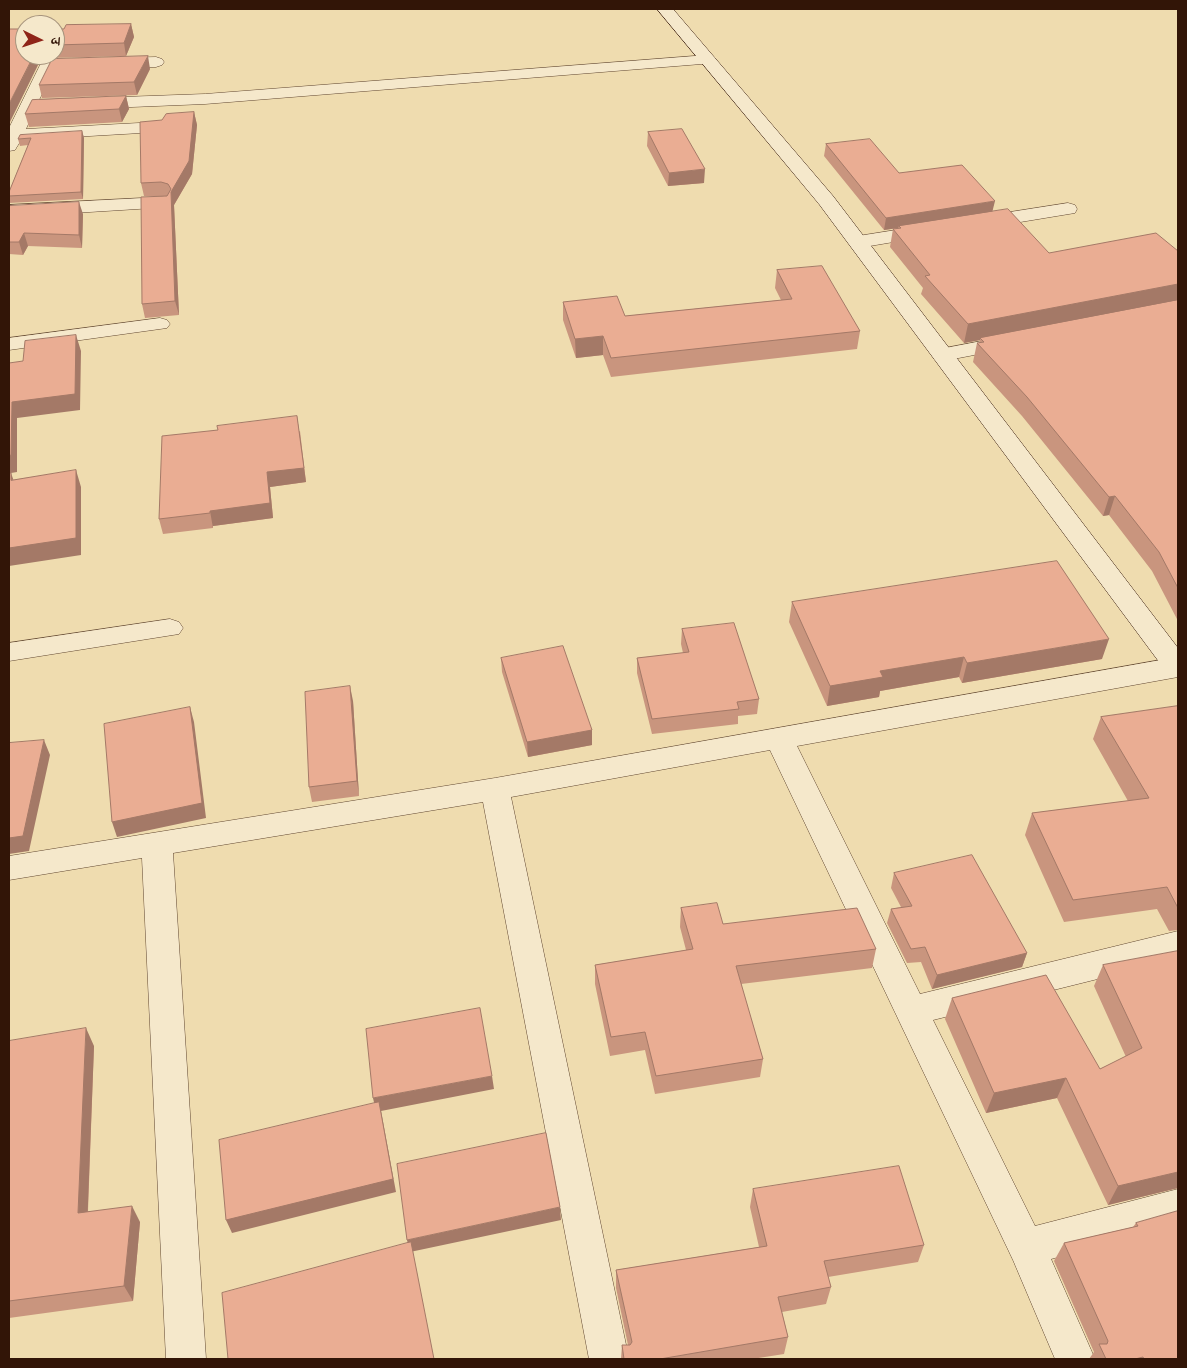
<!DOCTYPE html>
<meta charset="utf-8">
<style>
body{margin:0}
#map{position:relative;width:1187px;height:1368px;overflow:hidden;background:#efdcaf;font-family:"Sorts Mill Goudy","Noto Serif Devanagari",serif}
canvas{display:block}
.frame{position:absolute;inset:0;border:10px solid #321507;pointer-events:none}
.north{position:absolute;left:15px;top:15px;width:50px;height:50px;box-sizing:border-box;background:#f5e8cb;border:1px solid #a7947d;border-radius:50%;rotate:94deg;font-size:14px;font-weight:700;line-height:20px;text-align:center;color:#321507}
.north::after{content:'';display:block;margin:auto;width:18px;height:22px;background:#8f2418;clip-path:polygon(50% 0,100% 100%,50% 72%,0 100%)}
</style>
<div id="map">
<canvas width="1187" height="1368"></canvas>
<div class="frame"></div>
<div class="north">उ</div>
</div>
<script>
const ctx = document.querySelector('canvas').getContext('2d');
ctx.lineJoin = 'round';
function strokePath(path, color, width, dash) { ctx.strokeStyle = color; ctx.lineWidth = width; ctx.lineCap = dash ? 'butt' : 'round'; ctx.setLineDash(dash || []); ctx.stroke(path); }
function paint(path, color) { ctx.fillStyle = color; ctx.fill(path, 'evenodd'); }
const street = new Path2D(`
 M 708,55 L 714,57 L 716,60 L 714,63 L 205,104 L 34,111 L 26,129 L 158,122 L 164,123 L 167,127 L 164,131 L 158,132 L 21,140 L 15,150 L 9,151 L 9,128 L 40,65 L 42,62 L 48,60 L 156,57 L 162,59 L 164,62 L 162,65 L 156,67 L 54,70 L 39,100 L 205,94 Z
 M 163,197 L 170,199 L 172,203 L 170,207 L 9,217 L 9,205 Z
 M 1068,203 L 1075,205 L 1077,209 L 1075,213 L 978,229 L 971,227 L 968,223 L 971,219 L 978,217 Z
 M 928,225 L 935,227 L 938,231 L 935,235 L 858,248 L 851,246 L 848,242 L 851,238 L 858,236 Z
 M 160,318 L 167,320 L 170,324 L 167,328 L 9,350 L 9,338 Z
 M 1013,335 L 1021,336 L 1024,341 L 1021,346 L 943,361 L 935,360 L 932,355 L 935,350 Z
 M 170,619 L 179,622 L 183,628 L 179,634 L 9,661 L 9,643 Z
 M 1178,657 L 1178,677 L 797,746 L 920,994 L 1178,931 L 1178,959 L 933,1020 L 1035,1226 L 1178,1189 L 1178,1225 L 1051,1259 L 1095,1359 L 1055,1359 L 1013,1260 L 770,750 L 511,797 L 629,1359 L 589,1359 L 483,802 L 173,853 L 206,1359 L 166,1359 L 142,858 L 9,880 L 9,856 L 495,778 Z`);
const secondary = new Path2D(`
 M 657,9 L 673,9 L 833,196 L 1178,648 L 1178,677 L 1168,674 L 819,204 Z`);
strokePath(street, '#614731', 1);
strokePath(secondary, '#321507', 1);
paint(street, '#f5e8cb');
paint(secondary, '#f5e8cb');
paint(new Path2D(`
 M 131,24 L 134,37 L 126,56 L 48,58 L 40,61 L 25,55 L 55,55 L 55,29 L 64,29 Z
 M 150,69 L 137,95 L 42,98 L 39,85 Z
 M 126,96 L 129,109 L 122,122 L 29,127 L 25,114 Z
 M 194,112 L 197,125 L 192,174 L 174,205 L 179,315 L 145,318 L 142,304 L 165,196 L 144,196 L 141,183 L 162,120 Z
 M 82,131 L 84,138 L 83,199 L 9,203 L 9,192 L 28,145 L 20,146 L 18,139 Z
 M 648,132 L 704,183 L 668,186 L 647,146 Z
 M 826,144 L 992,211 L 1049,253 L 1178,251 L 1178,621 L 1152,571 L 1109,515 L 1103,516 L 1022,416 L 973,362 L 977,343 L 979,343 L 980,340 L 964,343 L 921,294 L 923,288 L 890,247 L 893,229 L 898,228 L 884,230 L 824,156 Z
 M 9,206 L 83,214 L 82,248 L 28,246 L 23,255 L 9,254 Z
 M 777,270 L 860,331 L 857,349 L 611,377 L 603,355 L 576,358 L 563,320 L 563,302 L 625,316 L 781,300 L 775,288 Z
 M 300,431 L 306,482 L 270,487 L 273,518 L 213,526 L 213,528 L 163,534 L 159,519 Z
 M 792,602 L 1102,659 L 962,683 L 959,677 L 880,691 L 879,697 L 827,706 L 789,622 Z
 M 682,629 L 759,699 L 757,714 L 738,716 L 738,724 L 652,734 L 637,673 L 637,658 L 683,653 L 681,644 Z
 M 501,658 L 592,730 L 592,745 L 528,757 L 502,672 Z
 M 353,701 L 359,796 L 312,802 L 309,787 Z
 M 1178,706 L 1178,930 L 1169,931 L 1157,909 L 1064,922 L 1025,835 L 1032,813 L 1128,801 L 1093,739 L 1101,717 Z
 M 894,873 L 1027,953 L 1022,967 L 932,989 L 921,962 L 907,963 L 887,923 L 891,909 L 901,907 L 891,888 Z
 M 681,908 L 723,924 L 876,949 L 872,968 L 741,984 L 763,1059 L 760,1077 L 655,1094 L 645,1050 L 610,1056 L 595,984 L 595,965 L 686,950 L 680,927 Z
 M 1178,951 L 1178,1188 L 1108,1205 L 1057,1098 L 986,1113 L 945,1019 L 952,998 L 1100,1069 L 1126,1057 L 1094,986 L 1103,965 Z
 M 9,1041 L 94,1046 L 88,1211 L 140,1222 L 133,1301 L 9,1318 Z
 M 753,1189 L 924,1245 L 918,1262 L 828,1277 L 831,1287 L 826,1304 L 782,1312 L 788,1337 L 784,1354 L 752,1359 L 621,1359 L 622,1345 L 628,1345 L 616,1288 L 616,1270 L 759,1247 L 750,1207 Z
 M 1178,1211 L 1178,1359 L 1089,1359 L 1094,1352 L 1054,1261 L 1064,1243 L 1133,1227 L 1136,1223 Z`), '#c9957e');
paint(new Path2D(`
 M 131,24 L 134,37 L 126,56 L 124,43 Z
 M 34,55 L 47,55 L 48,58 L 40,61 L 9,124 L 9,104 Z
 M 148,56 L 150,69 L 137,95 L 134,82 Z
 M 126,96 L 129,109 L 122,122 L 119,109 Z
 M 194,112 L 197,125 L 192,174 L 174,205 L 179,315 L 175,301 L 171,192 Z
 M 82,131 L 84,138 L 83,199 L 81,192 Z
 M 705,169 L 704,183 L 668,186 L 669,173 Z
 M 995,201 L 992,213 L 899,226 L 898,228 L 884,230 L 886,218 Z
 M 79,202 L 83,214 L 82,248 L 79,235 Z
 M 24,233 L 28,246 L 23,255 L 19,242 Z
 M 1178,284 L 1178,301 L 980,338 L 980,340 L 964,343 L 968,324 Z
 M 76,335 L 81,351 L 80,410 L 17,418 L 17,472 L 11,473 L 17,490 L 17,496 L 9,474 L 9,456 L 12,402 Z
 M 603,336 L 603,355 L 576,358 L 575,339 Z
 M 297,416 L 306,482 L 270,487 L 273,518 L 213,526 L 213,528 L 210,511 L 267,472 Z
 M 76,470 L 81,487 L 81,555 L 9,566 L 9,548 Z
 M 1115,496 L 1109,515 L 1103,516 L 1109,497 Z
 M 1109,639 L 1102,659 L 962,683 L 967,663 Z
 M 964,657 L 959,677 L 880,691 L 879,697 L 827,706 L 830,686 L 880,671 Z
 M 350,686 L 353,701 L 359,796 L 357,781 Z
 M 190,707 L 194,722 L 206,818 L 117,837 L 112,822 Z
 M 592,730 L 592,745 L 528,757 L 527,742 Z
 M 44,740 L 50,755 L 29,851 L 9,854 L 9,838 Z
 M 1027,953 L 1022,967 L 932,989 L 937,975 Z
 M 86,1028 L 94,1046 L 87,1229 L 78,1213 Z
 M 492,1076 L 494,1089 L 381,1111 L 396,1192 L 232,1233 L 226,1220 L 376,1111 L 373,1098 Z
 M 1066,1078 L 1057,1098 L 986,1113 L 994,1093 Z
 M 1178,1172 L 1178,1188 L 1108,1205 L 1118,1186 Z
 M 132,1206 L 140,1222 L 133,1301 L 124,1286 Z
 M 560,1207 L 561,1220 L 410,1252 L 407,1240 Z`), '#a47967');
const building = new Path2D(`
 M 131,24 L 124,43 L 55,45 L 55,29 L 64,29 L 66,25 Z
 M 9,29 L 25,29 L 25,55 L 34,55 L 9,104 Z
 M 148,56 L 134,82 L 39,85 L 52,59 Z
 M 126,96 L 119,109 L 25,114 L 32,100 Z
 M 194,112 L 189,161 L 171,192 L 175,301 L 142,304 L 141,197 L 167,196 L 171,189 L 168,184 L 161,182 L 141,183 L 140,122 L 162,120 L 166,114 Z
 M 682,129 L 705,169 L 669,173 L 648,132 Z
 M 82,131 L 81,192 L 9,196 L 9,192 L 31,138 L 18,139 L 20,135 Z
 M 870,139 L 899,173 L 962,165 L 995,201 L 886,218 L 826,144 Z
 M 79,202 L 79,235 L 24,233 L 19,242 L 9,242 L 9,206 Z
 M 1008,209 L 1049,253 L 1156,233 L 1178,251 L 1178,284 L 968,324 L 925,276 L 930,275 L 893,229 L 901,228 L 899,226 Z
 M 822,266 L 860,331 L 611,358 L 603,336 L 575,339 L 563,302 L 617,296 L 625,316 L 792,299 L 777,270 Z
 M 1178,300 L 1178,588 L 1159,552 L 1115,496 L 1109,497 L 1027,397 L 977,343 L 984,342 L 980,338 Z
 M 76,335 L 75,394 L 12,402 L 11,455 L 9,456 L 9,363 L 23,361 L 25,341 Z
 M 297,416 L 304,468 L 267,472 L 270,503 L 210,511 L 210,513 L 159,519 L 162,436 L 218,430 L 217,426 Z
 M 76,470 L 76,538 L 9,548 L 9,473 L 11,473 L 11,480 Z
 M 1057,561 L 1109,639 L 967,663 L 964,657 L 880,671 L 883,677 L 830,686 L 792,602 Z
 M 734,623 L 759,699 L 737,702 L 739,709 L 652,719 L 637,658 L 689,652 L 682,629 Z
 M 563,646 L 592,730 L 527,742 L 501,658 Z
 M 350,686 L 357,781 L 309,787 L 305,692 Z
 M 1178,706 L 1178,908 L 1167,887 L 1073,900 L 1032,813 L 1149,798 L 1101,717 Z
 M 190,707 L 202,803 L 112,822 L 104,724 Z
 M 44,740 L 23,836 L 9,838 L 9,743 Z
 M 972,855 L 1027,953 L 937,975 L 925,947 L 911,949 L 891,909 L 912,906 L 894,873 Z
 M 717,903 L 723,924 L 857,908 L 876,949 L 736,966 L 763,1059 L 656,1076 L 645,1032 L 611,1037 L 595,965 L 693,949 L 681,908 Z
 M 1178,951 L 1178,1172 L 1118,1186 L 1066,1078 L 994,1093 L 952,998 L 1046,975 L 1100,1069 L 1142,1048 L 1103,965 Z
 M 480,1008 L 492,1076 L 373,1098 L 366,1029 Z
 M 86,1028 L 78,1213 L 132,1206 L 124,1286 L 9,1301 L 9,1041 Z
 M 379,1102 L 393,1179 L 226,1220 L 219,1140 Z
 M 546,1133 L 560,1207 L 407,1240 L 397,1164 Z
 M 899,1166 L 924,1245 L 824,1261 L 831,1287 L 778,1297 L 788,1337 L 660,1359 L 624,1359 L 622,1345 L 630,1345 L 632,1342 L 616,1270 L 767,1246 L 753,1189 Z
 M 1178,1211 L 1178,1359 L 1144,1359 L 1143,1357 L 1135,1359 L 1106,1359 L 1099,1344 L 1107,1344 L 1108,1341 L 1064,1243 L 1138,1226 L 1136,1223 Z
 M 411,1242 L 434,1359 L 228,1359 L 222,1293 Z`);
paint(building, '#eaad93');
strokePath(building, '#a47967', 1);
</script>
